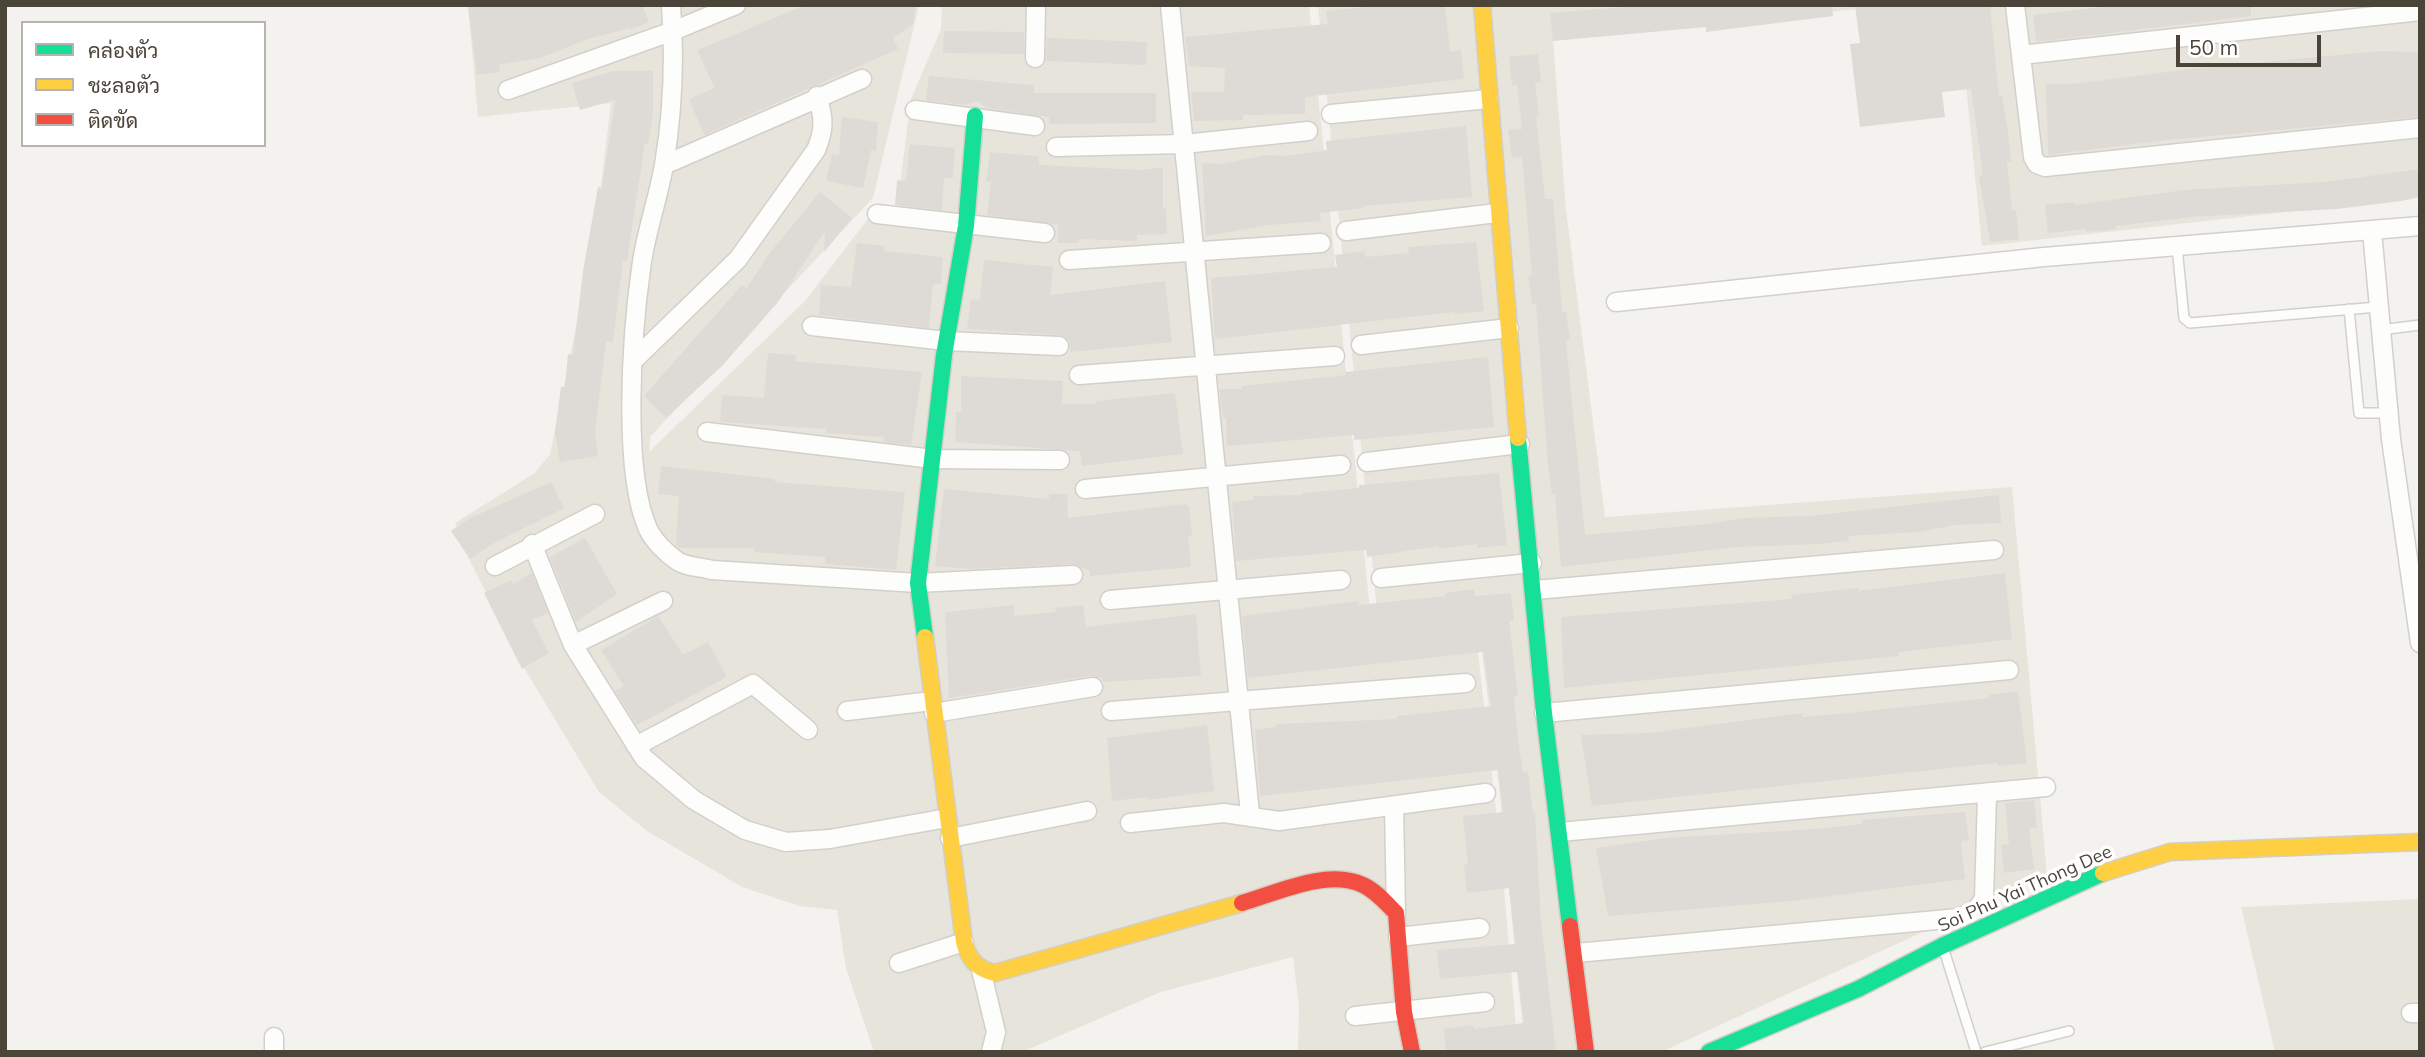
<!DOCTYPE html>
<meta charset="utf-8">
<style>
body{margin:0}
#map{position:relative;width:2425px;height:1057px;overflow:hidden;background:#f4f2ee;font-family:Mulish,Sarabun,sans-serif}
canvas{display:block}
.frame{position:absolute;inset:0;border:7px solid #4b4439;pointer-events:none}
.legend{position:absolute;left:21px;top:21px;width:245px;height:126px;box-sizing:border-box;background:#fff;border:2px solid #b7b4b0;margin:0;padding:9px 12px;list-style:none;font-size:21px;color:#4b4439}
.legend li{display:flex;align-items:center;gap:14px;height:35px}
.legend b{width:35px;border:2px solid #b7b4b0}
.scale{position:absolute;left:2176px;top:35px;width:145px;height:32px;box-sizing:border-box;border:4px solid #4b4439;border-top:0;padding-left:9px;font-size:21px;line-height:24px;white-space:nowrap;color:#4b4439;-webkit-text-stroke:5px #fff;paint-order:stroke}
</style>
<div id="map">
<canvas width="2425" height="1057"></canvas>
<div class="frame"></div>
<ul class="legend">
<li><b style="height:9px;background:#16e098"></b>คล่องตัว</li>
<li><b style="height:9px;background:#ffcf43"></b>ชะลอตัว</li>
<li><b style="height:9px;background:#f24e42"></b>ติดขัด</li>
</ul>
<div class="scale">50 m</div>
</div>
<script>
const ctx = document.querySelector('canvas').getContext('2d');
ctx.lineJoin = 'round';
function paint(path, color) { ctx.fillStyle = color; ctx.fill(path, 'evenodd'); }
function strokePath(path, color, width, dash) { ctx.strokeStyle = color; ctx.lineWidth = width; ctx.lineCap = dash ? 'butt' : 'round'; ctx.setLineDash(dash || []); ctx.stroke(path); }
function label(font, color, halo, rows, align = 'center') {
  ctx.font = font + ' Mulish,sans-serif'; ctx.lineWidth = 7; ctx.setLineDash([]); ctx.textBaseline = 'middle'; ctx.strokeStyle = halo; ctx.fillStyle = color; for (const [text, x, y, turn = 0] of rows) {
    ctx.save(); ctx.translate(x, y); ctx.rotate((+turn || 0) * Math.PI / 180); ctx.textAlign = isNaN(turn) ? turn : align; if (halo) ctx.strokeText(text, 0, 0); ctx.fillText(text, 0, 0); ctx.restore();
  }
}
paint(new Path2D(`
 M 468,5 L 919,5 L 873,198 L 650,437 L 649,452 L 805,301 L 877,207 L 896,215 L 911,99 L 941,29 L 942,5 L 1309,5 L 1372,630 L 1475,627 L 1501,854 L 1518,1052 L 1298,1052 L 1299,1007 L 1293,957 L 1161,992 L 1022,1052 L 874,1052 L 846,968 L 837,910 L 799,906 L 742,887 L 647,831 L 599,792 L 524,668 L 466,553 L 455,523 L 535,473 L 550,454 L 595,234 L 611,103 L 478,117 Z
 M 1318,5 L 1897,5 L 1553,40 L 1566,209 L 1605,517 L 2012,487 L 2047,875 L 1661,1052 L 1525,1052 L 1499,787 L 1478,620 L 1378,621 Z
 M 1958,5 L 2420,5 L 2420,197 L 1982,246 Z
 M 2420,899 L 2420,1052 L 2275,1052 L 2241,907 Z`), '#e7e4dc');
paint(new Path2D(`
 M 477,5 L 642,5 L 649,22 L 630,30 L 629,28 L 585,40 L 540,58 L 499,65 L 500,72 L 477,75 L 468,7 Z
 M 806,5 L 916,5 L 913,24 L 893,38 L 898,49 L 704,135 L 689,99 L 715,88 L 697,50 Z
 M 1387,5 L 1445,5 L 1450,52 L 1461,50 L 1464,79 L 1305,97 L 1305,114 L 1243,115 L 1243,120 L 1194,121 L 1191,92 L 1224,92 L 1225,68 L 1189,66 L 1185,37 L 1328,24 L 1326,11 Z
 M 1649,5 L 1832,5 L 1833,16 L 1706,32 L 1706,27 L 1553,41 L 1550,13 Z
 M 1855,5 L 1990,5 L 1999,96 L 2002,96 L 2008,133 L 2011,161 L 2007,162 L 2012,211 L 2016,210 L 2019,239 L 1990,242 L 1979,176 L 1983,175 L 1971,89 L 1942,92 L 1945,117 L 1860,127 L 1850,44 L 1860,43 Z
 M 2120,5 L 2251,5 L 2251,16 L 2036,42 L 2033,15 Z
 M 944,31 L 1024,32 L 1024,54 L 943,53 Z
 M 1047,38 L 1147,42 L 1146,65 L 1046,61 Z
 M 2381,51 L 2419,52 L 2420,117 L 2168,140 L 2048,155 L 2046,84 L 2072,84 L 2199,68 Z
 M 1538,54 L 1541,82 L 1535,83 L 1539,116 L 1536,117 L 1545,199 L 1553,199 L 1562,312 L 1566,312 L 1570,340 L 1566,341 L 1585,535 L 1708,524 L 1744,518 L 1809,516 L 1999,495 L 2001,523 L 1955,525 L 1918,532 L 1848,536 L 1849,541 L 1819,544 L 1737,547 L 1561,567 L 1555,494 L 1552,494 L 1548,466 L 1536,304 L 1532,304 L 1528,276 L 1532,275 L 1522,157 L 1512,158 L 1508,130 L 1522,129 L 1517,85 L 1512,85 L 1509,57 Z
 M 614,71 L 653,71 L 653,116 L 648,144 L 645,143 L 627,261 L 623,261 L 613,342 L 606,341 L 595,432 L 598,456 L 560,462 L 555,432 L 561,387 L 565,387 L 568,354 L 573,355 L 583,271 L 598,187 L 602,188 L 615,100 L 580,110 L 572,83 Z
 M 929,76 L 1034,85 L 1034,93 L 1156,93 L 1156,123 L 1049,124 L 1049,117 L 987,108 L 977,101 L 965,105 L 926,100 Z
 M 842,117 L 878,122 L 876,151 L 871,150 L 863,188 L 826,181 L 832,154 L 839,155 Z
 M 1466,126 L 1472,197 L 1363,206 L 1364,208 L 1320,213 L 1321,221 L 1269,225 L 1206,236 L 1202,163 L 1221,164 L 1267,155 L 1286,156 L 1327,150 L 1326,141 Z
 M 910,144 L 955,148 L 953,178 L 944,178 L 942,210 L 895,205 L 897,180 L 906,181 Z
 M 990,152 L 1039,156 L 1039,165 L 1142,170 L 1163,167 L 1163,208 L 1166,208 L 1167,234 L 1137,235 L 1137,241 L 1079,239 L 1079,243 L 1058,243 L 1058,225 L 987,215 L 991,182 L 986,181 Z
 M 2420,169 L 2420,197 L 2401,201 L 2337,209 L 2192,217 L 2115,226 L 2116,229 L 2086,232 L 2086,229 L 2048,233 L 2045,205 L 2075,202 L 2075,205 L 2184,190 L 2325,182 Z
 M 820,192 L 852,218 L 824,252 L 825,231 L 778,302 L 723,365 L 666,418 L 644,396 L 742,285 L 747,288 L 769,254 Z
 M 1476,242 L 1484,311 L 1455,314 L 1454,312 L 1215,339 L 1211,278 L 1337,267 L 1335,255 L 1365,251 L 1365,257 L 1409,253 L 1408,247 Z
 M 857,243 L 885,246 L 884,251 L 943,257 L 941,284 L 933,284 L 929,328 L 819,315 L 821,285 L 851,287 Z
 M 984,260 L 1053,267 L 1050,295 L 1165,281 L 1172,342 L 1071,352 L 1069,340 L 1060,335 L 967,329 L 971,299 L 980,300 Z
 M 768,353 L 796,355 L 795,361 L 922,372 L 911,445 L 883,442 L 884,437 L 826,433 L 827,429 L 720,422 L 722,395 L 764,398 Z
 M 1488,357 L 1494,427 L 1354,440 L 1354,435 L 1227,446 L 1226,418 L 1223,418 L 1219,389 L 1242,389 L 1242,386 L 1346,375 L 1345,372 Z
 M 961,376 L 1063,381 L 1062,404 L 1096,404 L 1096,401 L 1175,393 L 1183,454 L 1082,466 L 1080,451 L 955,442 L 956,412 L 961,412 Z
 M 661,466 L 775,479 L 775,482 L 905,492 L 896,570 L 825,564 L 825,557 L 754,552 L 754,548 L 679,548 L 676,545 L 679,496 L 658,494 Z
 M 1499,473 L 1507,545 L 1477,548 L 1477,544 L 1439,549 L 1439,546 L 1367,557 L 1366,550 L 1236,561 L 1232,502 L 1253,500 L 1253,496 L 1303,495 L 1302,493 L 1359,488 L 1359,485 Z
 M 551,482 L 564,508 L 494,543 L 470,559 L 451,531 L 470,518 Z
 M 944,489 L 1049,499 L 1049,494 L 1067,494 L 1068,518 L 1185,504 L 1189,507 L 1192,536 L 1188,537 L 1191,567 L 1090,576 L 1089,570 L 1072,564 L 970,569 L 935,566 Z
 M 585,538 L 617,594 L 576,622 L 550,557 Z
 M 532,573 L 548,613 L 532,620 L 549,653 L 522,669 L 484,593 L 511,580 L 513,584 Z
 M 2005,573 L 2012,639 L 1899,652 L 1899,656 L 1564,688 L 1561,617 L 1792,599 L 1791,595 L 1858,588 L 1858,591 Z
 M 1474,589 L 1475,596 L 1511,593 L 1514,621 L 1509,621 L 1518,696 L 1514,697 L 1518,740 L 1523,772 L 1528,771 L 1533,814 L 1535,813 L 1541,922 L 1556,1052 L 1446,1052 L 1444,1029 L 1473,1025 L 1474,1029 L 1524,1023 L 1517,972 L 1440,979 L 1437,950 L 1515,944 L 1509,888 L 1467,893 L 1464,865 L 1468,864 L 1463,816 L 1503,812 L 1498,770 L 1260,796 L 1255,730 L 1276,727 L 1275,724 L 1397,719 L 1397,716 L 1491,706 L 1483,652 L 1248,678 L 1242,616 L 1358,601 L 1359,605 L 1445,596 L 1445,593 Z
 M 1014,605 L 1014,616 L 1056,612 L 1055,608 L 1083,605 L 1086,627 L 1196,614 L 1201,676 L 1103,682 L 1102,678 L 1091,676 L 949,698 L 945,612 Z
 M 658,616 L 683,655 L 708,642 L 727,677 L 637,725 L 615,691 L 624,686 L 601,650 Z
 M 2018,691 L 2027,763 L 1998,766 L 1997,763 L 1592,806 L 1581,735 L 1649,733 L 1802,713 L 1802,717 L 1838,714 L 1989,698 L 1989,695 Z
 M 1207,725 L 1214,791 L 1148,800 L 1148,797 L 1112,801 L 1107,738 Z
 M 2034,800 L 2037,828 L 2029,829 L 2034,869 L 2004,873 L 2001,845 L 2009,844 L 2005,803 Z
 M 1965,812 L 1969,840 L 1961,841 L 1965,879 L 1792,901 L 1608,916 L 1596,848 L 1665,838 L 1816,829 L 1862,824 L 1861,820 Z`), '#dedbd6');
const lane = new Path2D(`
 M 2177,247 L 2184,318 L 2190,323 L 2378,307
 M 2349,309 L 2359,413 L 2388,413
 M 2380,330 L 2420,325
 M 1943,947 L 1976,1052
 M 1985,1052 L 2069,1031`);
const street = new Path2D(`
 M 671,5 C 675,59 673,111 664,165 C 658,200 645,234 641,269 C 632,332 622,471 648,529 C 654,541 666,553 676,560 C 685,567 701,567 712,570 L 918,583 L 1073,575
 M 1170,5 L 1250,814
 M 2015,5 L 2033,157 L 2037,164 L 2045,167 L 2420,128
 M 2021,55 L 2420,11
 M 1035,58 L 1036,5
 M 508,90 L 673,31 L 736,5
 M 915,110 L 1035,126
 M 1331,114 L 1489,99
 M 1056,147 L 1184,144 L 1308,131
 M 664,165 L 862,79
 M 877,214 L 1045,233
 M 1346,231 L 1497,213
 M 2372,231 L 2391,439 L 2420,643
 M 1069,260 L 1321,243
 M 1616,302 L 2044,257 L 2420,226
 M 812,326 L 946,341 L 1059,346
 M 1361,345 L 1509,328
 M 634,360 L 738,259 L 816,150 C 825,129 824,117 817,96
 M 1079,375 L 1335,356
 M 707,432 L 933,459 L 1060,460
 M 1367,462 L 1520,444
 M 1085,489 L 1341,465
 M 532,544 L 573,645 L 644,758 L 694,800 L 745,830 L 786,842 L 830,839 L 947,818
 M 495,566 L 595,514
 M 1381,578 L 1532,563
 M 1535,590 L 1994,550
 M 1110,600 L 1341,580
 M 573,645 L 663,601
 M 847,711 L 932,701
 M 1111,711 L 1466,683
 M 934,713 L 1093,687
 M 1544,713 L 2009,670
 M 636,746 L 753,684 L 808,730
 M 1394,806 L 1396,913
 M 1130,823 L 1224,813 L 1279,821 L 1486,793
 M 1560,832 L 2046,787
 M 950,838 L 1087,811
 M 1398,937 L 1480,928
 M 1576,953 L 1959,918 L 1976,910 L 1984,899 L 1987,795
 M 899,963 L 964,942
 M 981,970 L 996,1032 L 991,1052
 M 2411,1013 L 2420,1013
 M 1355,1016 L 1485,1002
 M 274,1052 L 274,1037`);
const fast = new Path2D(`
 M 1518,438 L 1544,713 L 1570,926
 M 925,637 L 918,583 L 944,355 L 966,226 L 975,116
 M 1709,1052 L 1858,989 L 1942,946 L 2103,873`);
const slow = new Path2D(`
 M 1482,5 L 1518,438
 M 925,637 L 964,942 C 969,960 977,969 995,973 L 1242,903
 M 2103,873 L 2170,852 L 2420,842`);
const jam = new Path2D(`
 M 1242,903 C 1277,893 1327,868 1363,885 C 1376,891 1386,903 1396,913 L 1404,1012 L 1412,1052
 M 1570,926 L 1586,1052`);
strokePath(lane, '#d2d0cb', 12);
strokePath(street, '#d2d0cb', 21);
strokePath(fast, '#d3cfc5', 19);
strokePath(slow, '#d3cfc5', 19);
strokePath(jam, '#d3cfc5', 19);
strokePath(lane, '#fdfdfc', 9);
strokePath(street, '#fdfdfc', 18);
strokePath(fast, '#16e098', 16);
strokePath(slow, '#ffcf43', 16);
strokePath(jam, '#f24e42', 16);
label('18px', '#4b4439', '#fff', [
 ["Soi Phu Yai Thong Dee",2025,889,-24]
]);
</script>
